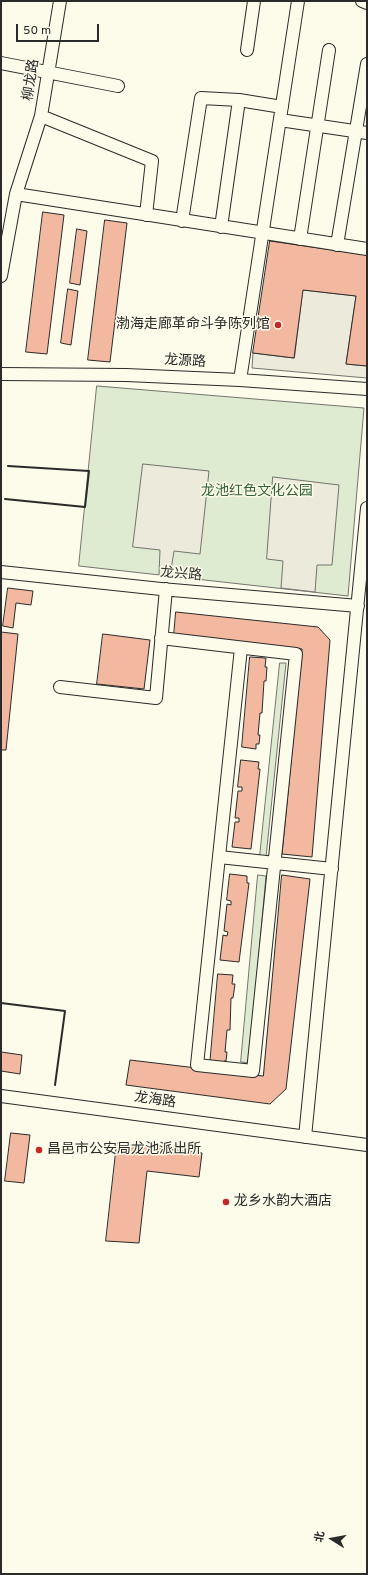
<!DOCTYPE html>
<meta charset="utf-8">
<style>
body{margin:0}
#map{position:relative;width:368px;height:1575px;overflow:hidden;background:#fdfbea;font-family:Overpass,"Noto Sans SC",sans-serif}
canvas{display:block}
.frame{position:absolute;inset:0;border:2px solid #2b2b2b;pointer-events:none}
.north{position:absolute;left:312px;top:1519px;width:40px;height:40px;-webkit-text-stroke:3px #fdfbea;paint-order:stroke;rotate:281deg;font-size:11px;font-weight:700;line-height:16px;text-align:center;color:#2b2b2b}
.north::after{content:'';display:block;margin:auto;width:14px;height:18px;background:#2b2b2b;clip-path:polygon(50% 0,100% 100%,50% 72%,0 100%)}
.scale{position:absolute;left:16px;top:24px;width:83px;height:18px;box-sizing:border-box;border:2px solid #2b2b2b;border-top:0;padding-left:5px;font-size:12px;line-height:14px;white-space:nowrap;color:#2b2b2b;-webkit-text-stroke:3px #fdfbea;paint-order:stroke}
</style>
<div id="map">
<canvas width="368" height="1575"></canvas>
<div class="frame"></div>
<div class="north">北</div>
<div class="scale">50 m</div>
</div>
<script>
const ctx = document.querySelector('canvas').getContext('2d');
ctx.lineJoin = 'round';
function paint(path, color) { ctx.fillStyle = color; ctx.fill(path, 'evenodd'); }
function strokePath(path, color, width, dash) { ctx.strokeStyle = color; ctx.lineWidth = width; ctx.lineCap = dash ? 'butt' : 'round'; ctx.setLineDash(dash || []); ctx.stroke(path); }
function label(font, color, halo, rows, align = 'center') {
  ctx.font = font + ' Overpass,"Noto Sans SC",sans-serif'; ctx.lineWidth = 3; ctx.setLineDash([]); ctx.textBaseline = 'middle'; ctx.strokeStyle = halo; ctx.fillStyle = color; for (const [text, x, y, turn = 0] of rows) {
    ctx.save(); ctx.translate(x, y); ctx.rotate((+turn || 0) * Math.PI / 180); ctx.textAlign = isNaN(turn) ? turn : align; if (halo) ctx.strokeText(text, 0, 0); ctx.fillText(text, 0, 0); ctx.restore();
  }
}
const green = new Path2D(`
 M 97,386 L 364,408 L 348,596 L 79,566 Z
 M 280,663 L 286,663 L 266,857 L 260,856 Z
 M 258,875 L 266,876 L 249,1063 L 241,1062 Z`);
paint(green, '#deebd1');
strokePath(green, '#74746e', 1);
const parking = new Path2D(`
 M 303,290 L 356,296 L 346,364 L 367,366 L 367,378 L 252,368 L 253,353 L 294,358 Z
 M 143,464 L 209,471 L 200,554 L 174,551 L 170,576 L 159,575 L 160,550 L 133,547 Z
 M 273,477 L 339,485 L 332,565 L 317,565 L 315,592 L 281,588 L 283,561 L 267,559 Z`);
paint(parking, '#eceadb');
strokePath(parking, '#74746e', 1);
const building = new Path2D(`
 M 43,212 L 64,215 L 47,354 L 26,352 Z
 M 105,220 L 127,223 L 110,362 L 88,360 Z
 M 77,229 L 87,231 L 80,285 L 70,283 Z
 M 270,241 L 367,255 L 367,366 L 346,364 L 356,296 L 303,290 L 294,358 L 253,353 Z
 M 68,289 L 78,291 L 71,345 L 61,343 Z
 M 8,588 L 33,591 L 31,605 L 16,603 L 13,628 L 3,626 Z
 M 176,612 L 318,627 L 330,640 L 312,857 L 282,854 L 302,649 L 174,636 Z
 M 1,632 L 18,634 L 6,750 L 1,750 Z
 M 103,634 L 150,640 L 144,689 L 97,684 Z
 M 250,657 L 266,658 L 265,667 L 267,667 L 266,681 L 264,681 L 262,713 L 260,713 L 258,735 L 260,735 L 259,744 L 256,744 L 256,749 L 242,747 Z
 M 241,760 L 259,762 L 258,769 L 260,769 L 251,849 L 232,847 L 235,822 L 239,822 L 239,818 L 235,818 L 238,791 L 242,791 L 242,787 L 238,787 Z
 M 230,874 L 247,876 L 247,883 L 249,883 L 239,962 L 220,960 L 223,935 L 227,936 L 228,932 L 224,931 L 227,904 L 231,905 L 231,901 L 227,900 Z
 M 282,875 L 310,879 L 286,1089 L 270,1104 L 126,1085 L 130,1060 L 263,1076 Z
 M 218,974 L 233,975 L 232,984 L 235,984 L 233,998 L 231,998 L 230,1030 L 227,1030 L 225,1052 L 227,1052 L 226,1061 L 224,1061 L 223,1066 L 210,1065 Z
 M 1,1052 L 22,1055 L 20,1074 L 1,1071 Z
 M 11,1133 L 30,1135 L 24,1183 L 5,1181 Z
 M 117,1143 L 202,1153 L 199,1177 L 147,1171 L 139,1243 L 106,1241 Z`);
paint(building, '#f2b8a0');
strokePath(building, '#2b2b2b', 1);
const minor = new Path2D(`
 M 362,1 L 367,3
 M 247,50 L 254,1
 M 1,63 L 118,86
 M 41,116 L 152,161 L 146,215
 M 280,120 L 367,133
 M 16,194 L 367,249
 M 182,221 L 201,98 L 239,100 L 282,107
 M 221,227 L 239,100
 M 300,239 L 329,50
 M 337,245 L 367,64
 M 1,276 L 16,194 L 41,116 L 60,1
 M 1,374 L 126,375 L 240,380 L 367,389
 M 240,380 L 298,1
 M 1,572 L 161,589 L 358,606
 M 161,638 L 296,654 L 253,1071 L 197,1065 L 241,648
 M 60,687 L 156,698 L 166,589
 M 219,857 L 332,869
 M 1,1096 L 367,1145
 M 305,1137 L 367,508`);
strokePath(minor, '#2b2b2b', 14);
strokePath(minor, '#fdfbea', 12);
strokePath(new Path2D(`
 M 5,499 L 85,507 L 89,471 L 8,466
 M 1,1003 L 65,1011 L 55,1085`), '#2b2b2b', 2);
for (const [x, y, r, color] of [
 [278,325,4,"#c62828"],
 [39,1150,4,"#c62828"],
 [226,1202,4,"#c62828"]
]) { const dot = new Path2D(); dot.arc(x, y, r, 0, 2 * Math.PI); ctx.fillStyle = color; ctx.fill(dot); strokePath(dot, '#fdfbea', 1.5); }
label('14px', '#2b2b2b', '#fdfbea', [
 ["柳龙路",32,80,-81],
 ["龙源路",185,362,3],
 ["龙兴路",181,575,5],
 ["龙海路",155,1101,8]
]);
label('14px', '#2b2b2b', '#fdfbea', [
 ["渤海走廊革命斗争陈列馆",270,325,"right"],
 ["昌邑市公安局龙池派出所",47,1150],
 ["龙乡水韵大酒店",234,1202]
], 'left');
label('14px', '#34623c', '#fdfbea', [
 ["龙池红色文化公园",257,492]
]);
</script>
